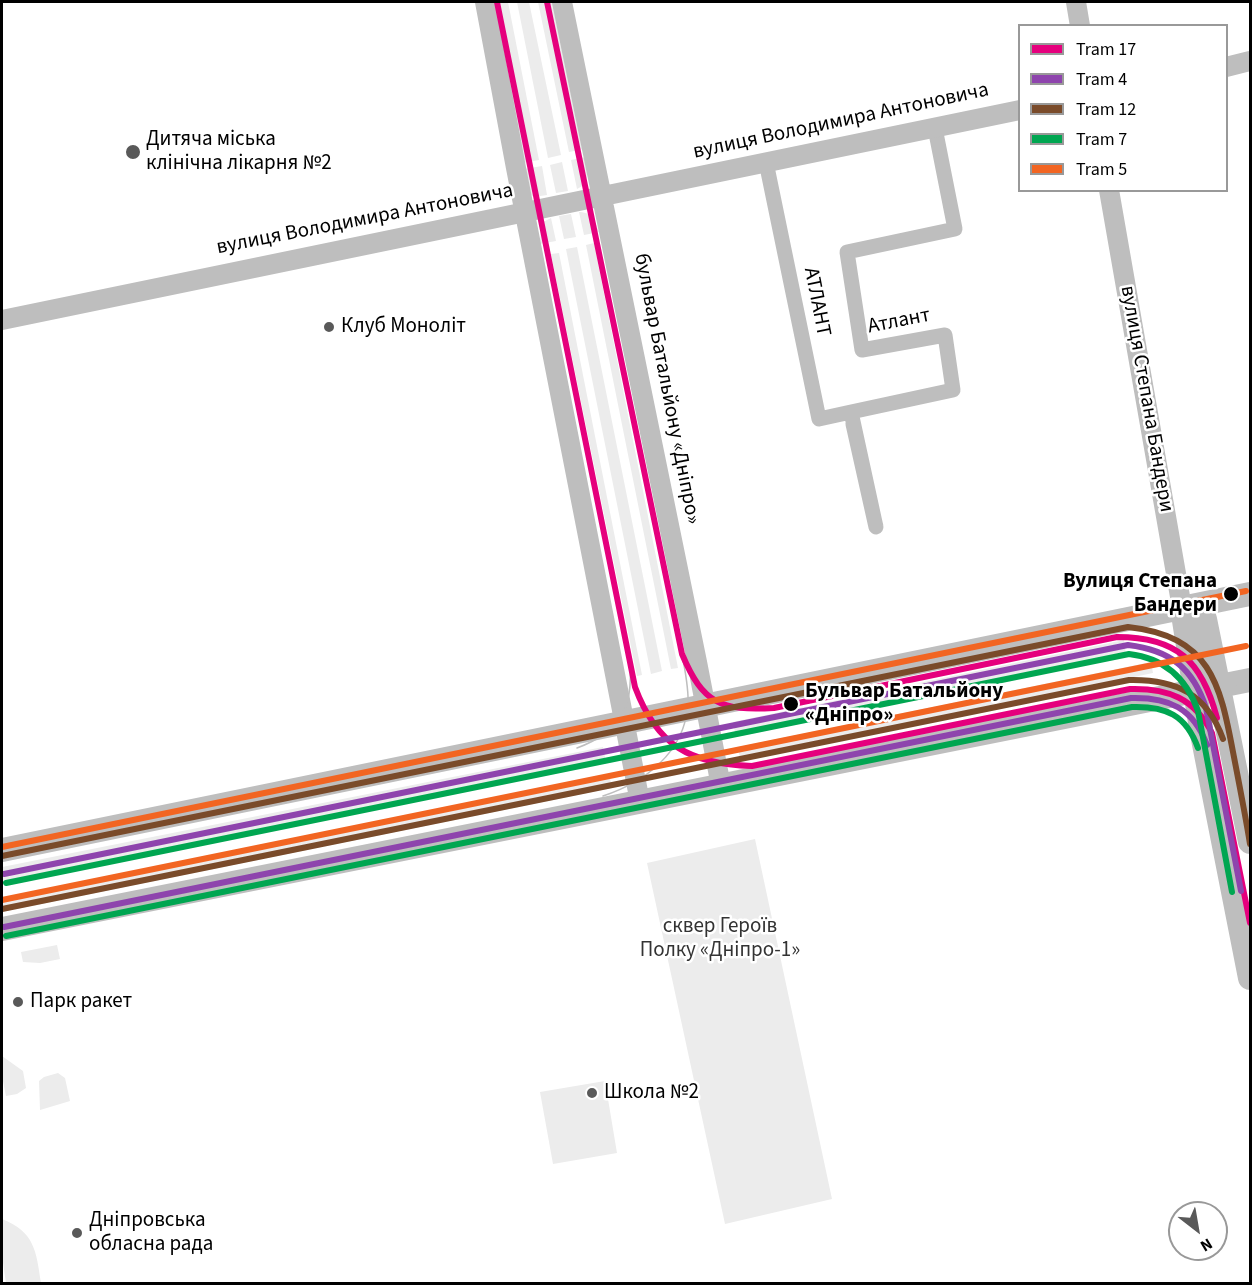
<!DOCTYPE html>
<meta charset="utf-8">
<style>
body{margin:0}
#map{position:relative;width:1252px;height:1285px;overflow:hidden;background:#fff;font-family:"Source Sans 3",sans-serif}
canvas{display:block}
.frame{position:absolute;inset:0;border:3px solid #000;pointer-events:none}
.legend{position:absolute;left:1018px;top:24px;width:210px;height:168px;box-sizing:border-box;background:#fff;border:2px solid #999;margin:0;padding:8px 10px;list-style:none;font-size:18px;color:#000}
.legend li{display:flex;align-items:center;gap:12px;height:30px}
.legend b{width:30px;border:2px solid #999}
.north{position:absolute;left:1168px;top:1201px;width:60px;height:60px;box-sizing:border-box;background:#fff;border:2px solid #999;border-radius:50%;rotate:149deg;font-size:16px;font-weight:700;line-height:24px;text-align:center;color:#000}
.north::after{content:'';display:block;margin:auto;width:21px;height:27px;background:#595959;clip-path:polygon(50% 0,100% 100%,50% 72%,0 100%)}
</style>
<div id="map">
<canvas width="1252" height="1285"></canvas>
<div class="frame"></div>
<ul class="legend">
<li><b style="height:8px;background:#e5007d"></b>Tram 17</li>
<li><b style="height:8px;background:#8e44ad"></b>Tram 4</li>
<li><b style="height:8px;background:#7a4b2a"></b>Tram 12</li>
<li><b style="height:8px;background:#00a651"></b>Tram 7</li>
<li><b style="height:8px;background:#f26522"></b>Tram 5</li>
</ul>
<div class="north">N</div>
</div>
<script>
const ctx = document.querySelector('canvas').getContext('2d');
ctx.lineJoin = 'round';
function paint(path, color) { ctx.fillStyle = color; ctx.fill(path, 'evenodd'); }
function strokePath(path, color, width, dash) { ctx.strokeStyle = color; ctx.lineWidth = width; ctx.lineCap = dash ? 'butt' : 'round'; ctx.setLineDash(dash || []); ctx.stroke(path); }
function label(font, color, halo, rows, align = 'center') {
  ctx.font = font + ' "Source Sans 3",sans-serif'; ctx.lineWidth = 5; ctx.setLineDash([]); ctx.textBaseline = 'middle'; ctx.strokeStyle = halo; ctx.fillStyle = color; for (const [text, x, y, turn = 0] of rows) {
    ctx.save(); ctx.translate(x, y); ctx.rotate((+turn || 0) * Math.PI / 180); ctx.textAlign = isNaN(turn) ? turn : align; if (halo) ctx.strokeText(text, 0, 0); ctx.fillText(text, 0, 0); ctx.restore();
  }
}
paint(new Path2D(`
 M 491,2 L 508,2 L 539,160 L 523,163 Z
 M 517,2 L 529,2 L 561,155 L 548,158 Z
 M 538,2 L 554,2 L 584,149 L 569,152 Z
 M 586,157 C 588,170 591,183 577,189 L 571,160 Z
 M 562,162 L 568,191 L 556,193 L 550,165 Z
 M 542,166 L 547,195 L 534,197 L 531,195 L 524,169 Z
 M 579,212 C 592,212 595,221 599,232 L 584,235 Z
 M 571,214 L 576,237 L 564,239 L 559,216 Z
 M 551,218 L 556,241 L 540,244 L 541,223 Z
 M 594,243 L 678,668 L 671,669 L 586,245 Z
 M 577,247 L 662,671 L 651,674 L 566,249 Z
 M 559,253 L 642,675 L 637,676 L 551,254 Z
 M 1124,640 L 1126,655 L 736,737 L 733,722 Z
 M 1151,662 L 1153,673 L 740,760 L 738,747 Z
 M 603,747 L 606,763 L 38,878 L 34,876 L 2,883 L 2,867 Z
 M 609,774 L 612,788 L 2,912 L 2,898 Z
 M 755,839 L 832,1199 L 725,1224 L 647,863 Z
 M 57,945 L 60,959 L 40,963 L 23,962 L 21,952 Z
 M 2,1056 L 23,1071 L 26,1088 L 17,1094 L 6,1096 L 2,1076 Z
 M 58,1073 L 65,1078 L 70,1101 L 40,1110 L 39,1081 L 44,1077 Z
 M 605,1081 L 617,1153 L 553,1164 L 540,1092 Z
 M 2,1219 C 35,1232 36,1251 41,1283 L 6,1283 L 2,1256 Z`), '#ececec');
strokePath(new Path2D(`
 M 766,162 L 819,419 L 851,412
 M 853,424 L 876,527 L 851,412 L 953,390 L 945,335 L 862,350 L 847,252 L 955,229 L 935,128`), '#bebebe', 15);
strokePath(new Path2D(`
 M 485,2 L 516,168 L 640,802
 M 562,2 L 697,662 L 721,786
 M 1076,2 L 1080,26
 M 1226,67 L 1250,61
 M 1109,190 L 1182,608
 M 2,320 L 1020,110`), '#bebebe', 20);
strokePath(new Path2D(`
 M 1182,608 L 1201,729 L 1250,978
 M 1182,608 C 1192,609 1199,611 1205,619 L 1250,842
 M 2,850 L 1250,594
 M 2,929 L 1250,680`), '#bebebe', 24);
strokePath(new Path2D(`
 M 1219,728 C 1218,703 1231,687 1250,673
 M 577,748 C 622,731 633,709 630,662
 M 603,796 C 645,782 684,753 688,705 C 689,688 685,671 682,654`), '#bebebe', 1.5);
strokePath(new Path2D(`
 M 497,2 L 635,687 C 657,746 690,764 752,766 L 1130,689 C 1168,688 1194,698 1212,733 L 1250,923
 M 547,2 L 682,654 C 703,704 721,711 774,708 L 1117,637 C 1177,637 1202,661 1217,718`), '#e5007d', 6);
strokePath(new Path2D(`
 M 4,874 L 1128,645 C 1170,650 1193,668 1206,708 L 1241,891
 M 4,927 L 1131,698 C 1169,697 1193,708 1207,745`), '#8e44ad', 6);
strokePath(new Path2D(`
 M 2,856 L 1128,627 C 1210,636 1220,683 1233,752 C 1239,783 1245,813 1250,844
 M 2,909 L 1129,680 C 1176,679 1207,694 1223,739`), '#7a4b2a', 6);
strokePath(new Path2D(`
 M 6,883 L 1129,654 C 1164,658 1186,677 1198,711 L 1232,892
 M 6,936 L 1132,707 C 1166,706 1186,715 1198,748`), '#00a651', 6);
strokePath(new Path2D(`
 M 2,847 L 1246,591
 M 2,900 L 1246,646`), '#f26522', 6);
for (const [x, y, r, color] of [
 [133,152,8,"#595959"],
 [329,327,6,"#595959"],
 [1231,594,8,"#000"],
 [791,704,8,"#000"],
 [18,1002,6,"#595959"],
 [592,1093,6,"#595959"],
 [77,1233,6,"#595959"]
]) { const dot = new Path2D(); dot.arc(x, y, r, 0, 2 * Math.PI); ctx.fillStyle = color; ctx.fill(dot); strokePath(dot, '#fff', 2); }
label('21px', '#000', '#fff', [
 ["вулиця Володимира Антоновича",841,122,-12],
 ["вулиця Володимира Антоновича",365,220,-11],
 ["АТЛАНТ",816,302,79],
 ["Атлант",899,322,-11],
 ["бульвар Батальйону «Дніпро»",666,389,79],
 ["вулиця Степана Бандери",1146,399,80]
]);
label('21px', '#000', '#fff', [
 ["Дитяча міська",146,140],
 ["клінічна лікарня №2",146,164],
 ["Клуб Моноліт",341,327],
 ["Парк ракет",30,1002],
 ["Школа №2",604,1093],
 ["Дніпровська",89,1221],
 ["обласна рада",89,1245]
], 'left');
label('bold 21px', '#000', '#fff', [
 ["Вулиця Степана",1217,582],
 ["Бандери",1217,606],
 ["Бульвар Батальйону",805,692,"left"],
 ["«Дніпро»",805,716,"left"]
], 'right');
label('21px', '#333', '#fff', [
 ["сквер Героїв",720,927],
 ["Полку «Дніпро-1»",720,951]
]);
</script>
